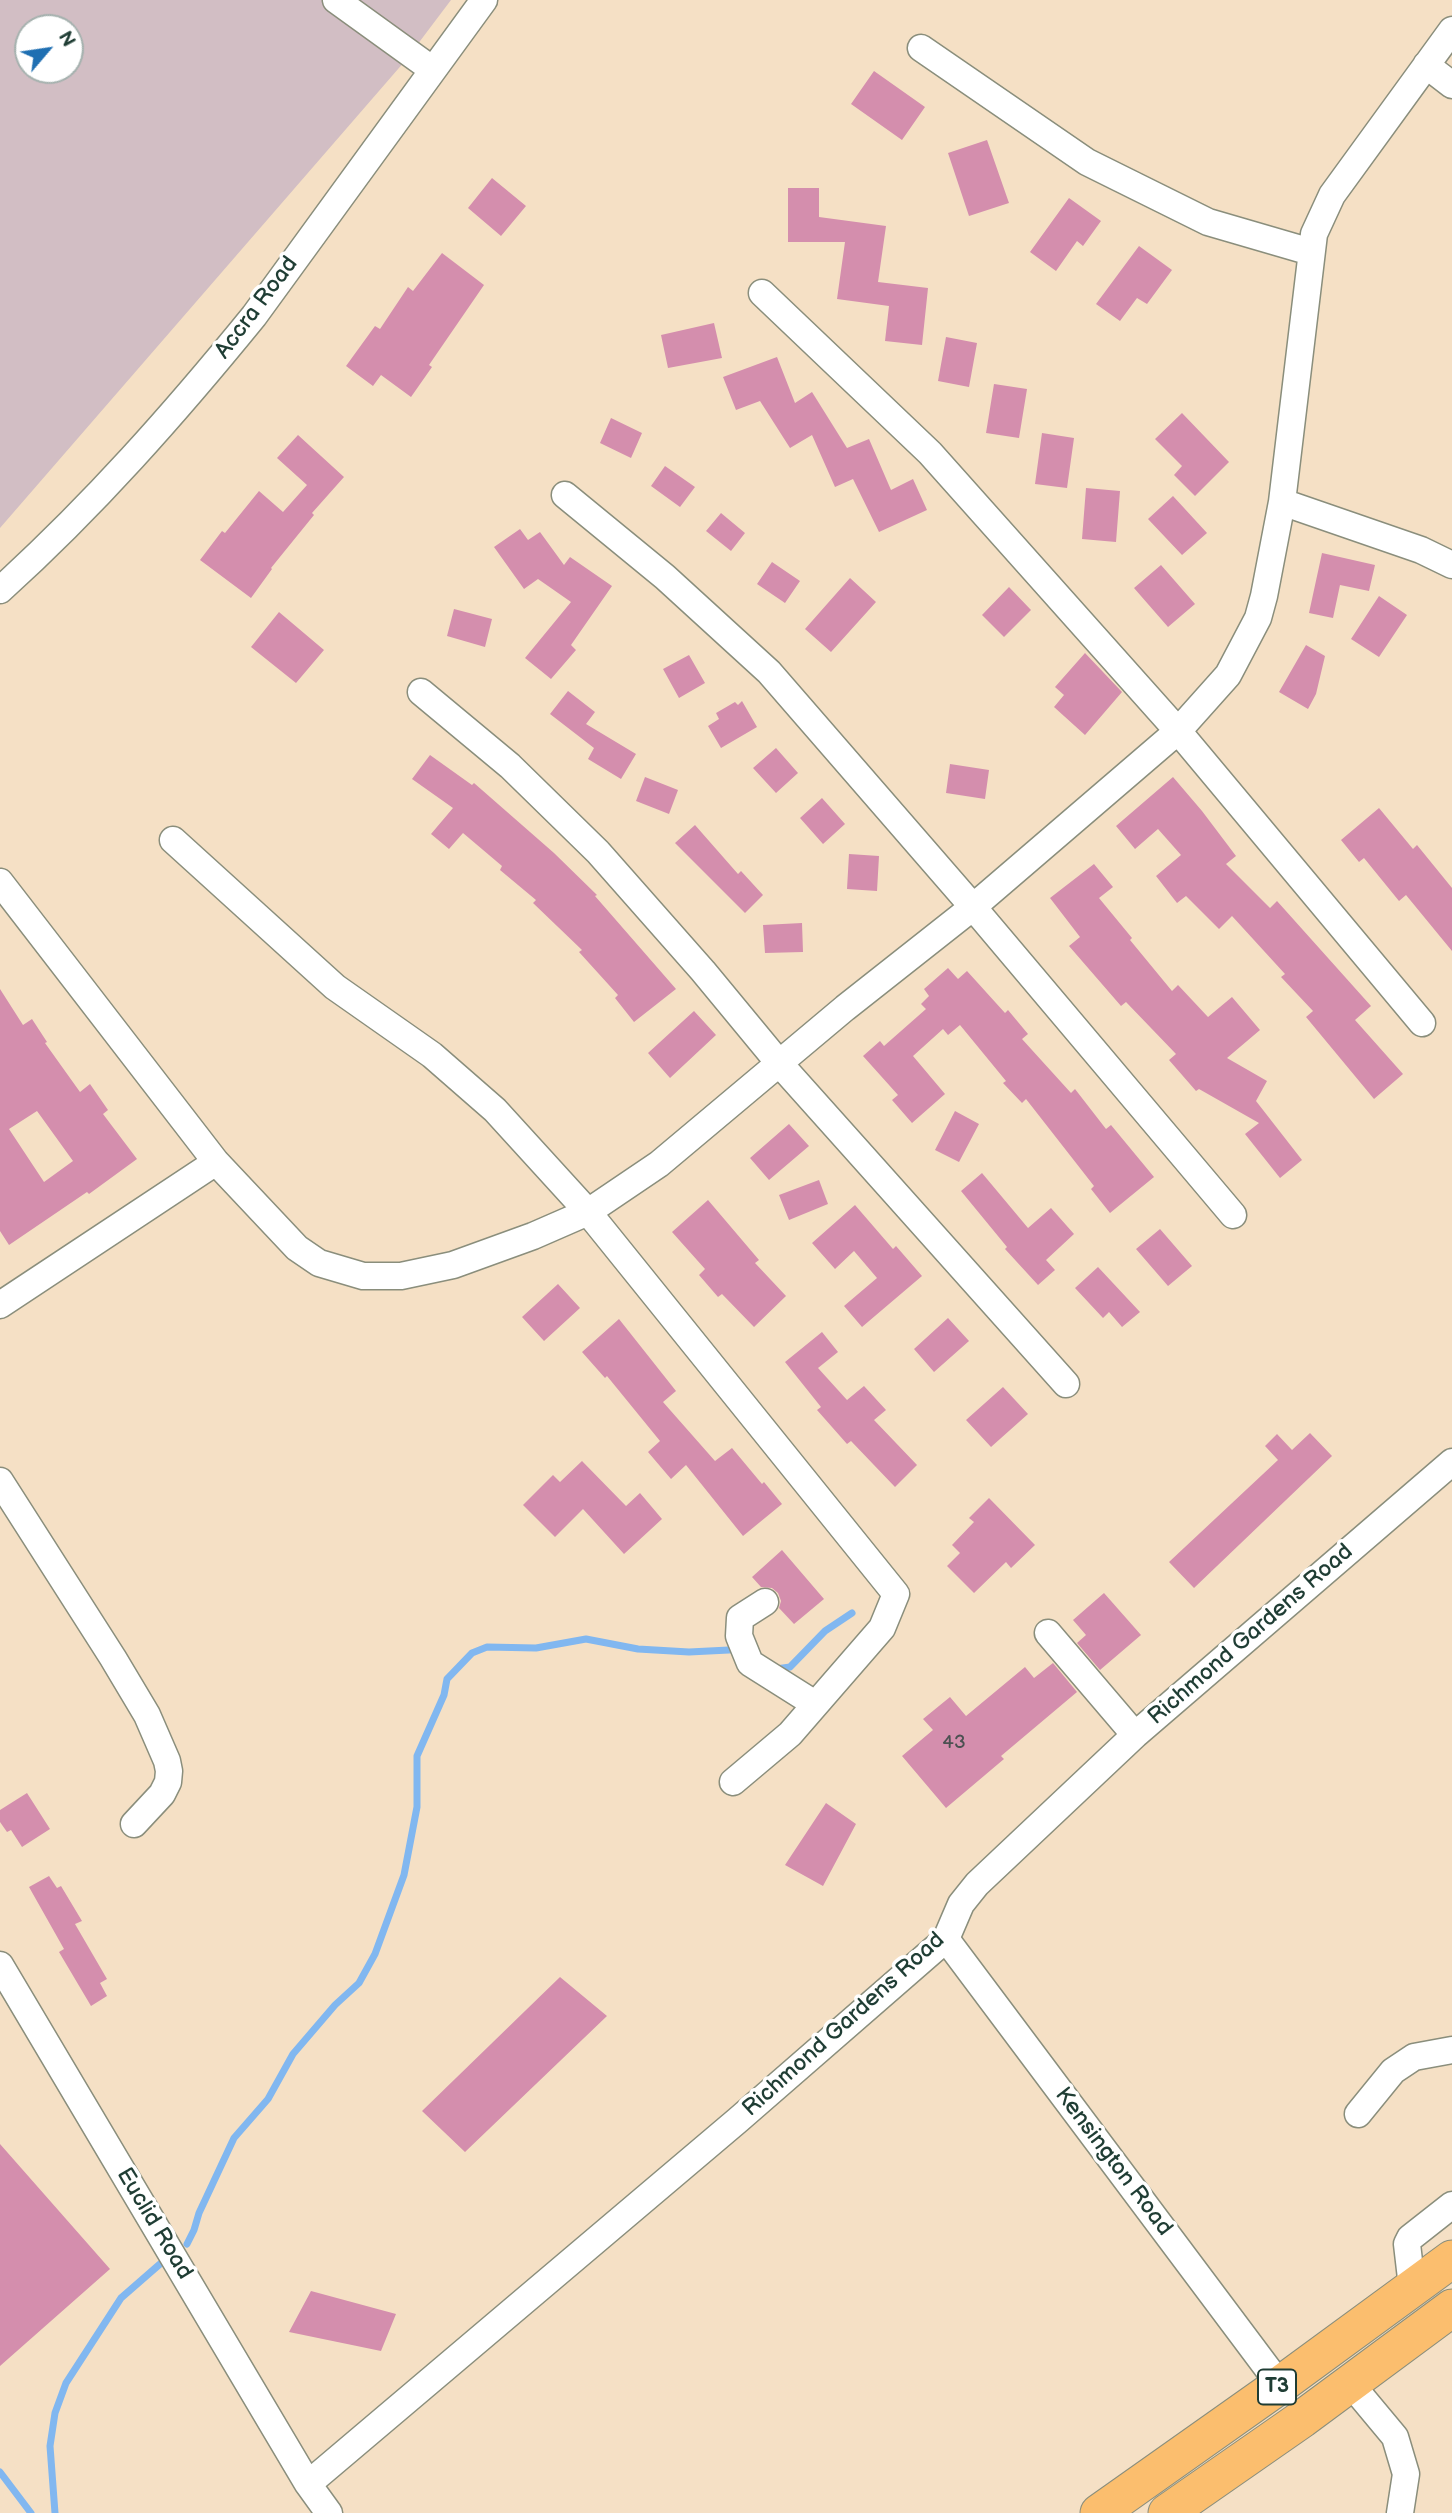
<!DOCTYPE html>
<style>
body{margin:0}
#map{position:relative;width:1452px;height:2513px;overflow:hidden;background:#f5e0c5;font-family:"Balsamiq Sans",sans-serif}
canvas{display:block}
.north{position:absolute;left:14px;top:14px;width:70px;height:70px;box-sizing:border-box;background:#fff;border:2px solid #a5b1ae;border-radius:50%;rotate:61deg;font-size:19px;font-weight:700;line-height:28px;text-align:center;color:#1f3d34}
.north::after{content:'';display:block;margin:auto;width:24px;height:32px;background:#1f6fb2;clip-path:polygon(50% 0,100% 100%,50% 72%,0 100%)}
</style>
<div id="map">
<canvas width="1452" height="2513"></canvas>
<div class="north">N</div>
</div>
<script>
const ctx = document.querySelector('canvas').getContext('2d');
ctx.lineJoin = 'round';
function paint(path, color) { ctx.fillStyle = color; ctx.fill(path, 'evenodd'); }
function strokePath(path, color, width, dash) { ctx.strokeStyle = color; ctx.lineWidth = width; ctx.lineCap = dash ? 'butt' : 'round'; ctx.setLineDash(dash || []); ctx.stroke(path); }
function label(font, color, halo, rows, align = 'center') {
  ctx.font = font + ' "Balsamiq Sans",sans-serif'; ctx.lineWidth = 7; ctx.setLineDash([]); ctx.textBaseline = 'middle'; ctx.strokeStyle = halo; ctx.fillStyle = color; for (const [text, x, y, turn = 0] of rows) {
    ctx.save(); ctx.translate(x, y); ctx.rotate((+turn || 0) * Math.PI / 180); ctx.textAlign = isNaN(turn) ? turn : align; if (halo) ctx.strokeText(text, 0, 0); ctx.fillText(text, 0, 0); ctx.restore();
  }
}
paint(new Path2D(`
 M 0,0 L 451,0 L 405,61 L 0,528 ZM 28,28 L 70,28 L 70,70 L 28,70 Z`), '#d2bec4');
strokePath(new Path2D(`
 M 776,1669 L 790,1667 L 825,1631 L 852,1613
 M 187,2244 L 194,2230 L 199,2213 L 234,2138 L 268,2099 L 293,2054 L 335,2005 L 359,1983 L 375,1954 L 404,1875 L 417,1807 L 417,1756 L 444,1695 L 447,1679 L 472,1653 L 487,1647 L 536,1648 L 586,1639 L 638,1649 L 689,1652 L 729,1650
 M 0,2472 L 31,2513
 M 55,2513 L 50,2446 L 55,2413 L 66,2383 L 121,2298 L 160,2264`), '#81b7f0', 7);
paint(new Path2D(`
 M 874,71 L 925,107 L 902,140 L 851,104 Z
 M 987,140 L 1009,203 L 969,216 L 948,153 Z
 M 492,178 L 526,206 L 501,236 L 468,208 Z
 M 788,188 L 819,188 L 819,217 L 886,226 L 878,282 L 928,288 L 922,345 L 885,341 L 889,306 L 837,299 L 845,242 L 788,242 Z
 M 1069,198 L 1101,221 L 1083,246 L 1077,241 L 1056,271 L 1030,252 Z
 M 1139,246 L 1172,270 L 1147,304 L 1137,298 L 1120,321 L 1096,304 Z
 M 442,253 L 484,285 L 429,365 L 432,367 L 411,397 L 381,375 L 373,386 L 346,366 L 375,326 L 380,329 L 408,287 L 413,291 Z
 M 714,323 L 722,358 L 668,368 L 661,335 Z
 M 946,337 L 977,343 L 969,387 L 938,381 Z
 M 777,357 L 795,403 L 812,392 L 847,448 L 869,439 L 891,490 L 913,479 L 927,510 L 879,532 L 853,479 L 835,487 L 812,435 L 790,448 L 760,401 L 736,410 L 723,377 Z
 M 994,384 L 1027,389 L 1019,438 L 986,433 Z
 M 1182,413 L 1229,462 L 1195,496 L 1174,475 L 1182,466 L 1155,439 Z
 M 611,418 L 642,433 L 631,458 L 600,443 Z
 M 1042,433 L 1074,438 L 1067,488 L 1035,484 Z
 M 298,435 L 344,477 L 312,513 L 314,515 L 271,568 L 272,569 L 251,598 L 200,560 L 222,531 L 225,533 L 259,491 L 283,512 L 307,485 L 277,458 Z
 M 665,466 L 695,487 L 680,507 L 651,486 Z
 M 1086,488 L 1120,491 L 1116,542 L 1082,539 Z
 M 1173,496 L 1207,533 L 1182,555 L 1148,519 Z
 M 721,513 L 745,533 L 731,551 L 706,531 Z
 M 520,529 L 528,540 L 540,532 L 564,565 L 570,557 L 612,586 L 571,645 L 576,650 L 551,679 L 525,658 L 571,602 L 538,579 L 524,589 L 494,547 Z
 M 1322,553 L 1375,565 L 1369,591 L 1340,585 L 1333,618 L 1309,613 Z
 M 772,562 L 800,581 L 785,603 L 757,584 Z
 M 1161,565 L 1195,604 L 1168,627 L 1134,588 Z
 M 850,578 L 876,602 L 831,652 L 805,629 Z
 M 1009,587 L 1031,610 L 1004,637 L 982,615 Z
 M 1379,596 L 1407,615 L 1379,657 L 1351,639 Z
 M 454,609 L 492,619 L 485,647 L 447,636 Z
 M 279,612 L 324,650 L 296,683 L 251,647 Z
 M 1306,645 L 1325,656 L 1316,694 L 1308,709 L 1279,692 Z
 M 1085,653 L 1122,692 L 1085,735 L 1054,707 L 1064,695 L 1055,687 Z
 M 689,655 L 705,683 L 679,698 L 663,669 Z
 M 568,691 L 595,712 L 586,724 L 636,754 L 621,779 L 588,759 L 594,748 L 550,714 Z
 M 742,701 L 757,727 L 721,748 L 708,726 L 719,719 L 716,713 L 735,702 L 738,705 Z
 M 776,748 L 798,773 L 776,793 L 753,768 Z
 M 430,755 L 472,785 L 474,783 L 554,853 L 597,895 L 595,896 L 676,989 L 634,1022 L 615,998 L 618,995 L 579,952 L 582,950 L 533,903 L 536,900 L 500,870 L 502,866 L 463,833 L 449,849 L 431,834 L 453,808 L 412,779 Z
 M 950,764 L 989,770 L 985,799 L 946,793 Z
 M 645,777 L 678,790 L 669,814 L 636,801 Z
 M 1173,777 L 1202,811 L 1236,856 L 1226,864 L 1270,908 L 1277,901 L 1371,1006 L 1355,1020 L 1403,1074 L 1374,1099 L 1306,1017 L 1313,1011 L 1281,977 L 1285,974 L 1232,916 L 1219,929 L 1186,896 L 1177,903 L 1156,876 L 1181,855 L 1158,829 L 1135,849 L 1116,826 Z
 M 822,798 L 845,824 L 823,844 L 800,818 Z
 M 1379,808 L 1413,849 L 1417,845 L 1452,888 L 1452,951 L 1406,895 L 1399,901 L 1364,858 L 1359,862 L 1341,840 Z
 M 695,825 L 738,874 L 741,871 L 763,895 L 745,913 L 675,843 Z
 M 849,854 L 879,856 L 877,891 L 847,889 Z
 M 1094,864 L 1113,887 L 1099,898 L 1132,938 L 1130,940 L 1172,991 L 1178,985 L 1208,1017 L 1232,997 L 1260,1030 L 1227,1058 L 1267,1081 L 1256,1101 L 1302,1160 L 1280,1178 L 1245,1134 L 1259,1123 L 1199,1089 L 1196,1091 L 1169,1060 L 1176,1054 L 1126,1002 L 1121,1006 L 1069,946 L 1080,937 L 1050,898 Z
 M 802,923 L 803,952 L 765,953 L 763,925 Z
 M 948,968 L 958,979 L 967,971 L 1005,1013 L 1008,1010 L 1028,1034 L 1022,1039 L 1071,1093 L 1075,1089 L 1106,1129 L 1111,1125 L 1154,1177 L 1110,1213 L 1091,1189 L 1094,1186 L 1026,1099 L 1022,1103 L 1003,1083 L 1006,1081 L 960,1025 L 948,1035 L 943,1029 L 913,1056 L 945,1094 L 912,1123 L 892,1100 L 898,1095 L 863,1056 L 880,1041 L 884,1046 L 926,1009 L 921,1004 L 929,996 L 924,989 Z
 M 0,989 L 23,1025 L 32,1019 L 47,1042 L 45,1043 L 80,1092 L 90,1084 L 108,1110 L 103,1114 L 137,1159 L 89,1194 L 87,1192 L 9,1245 L 0,1231 ZM 37,1111 L 73,1161 L 44,1182 L 9,1129 Z
 M 694,1011 L 716,1035 L 670,1078 L 648,1053 Z
 M 955,1111 L 979,1124 L 959,1162 L 935,1150 Z
 M 789,1124 L 809,1146 L 769,1180 L 750,1158 Z
 M 982,1173 L 1028,1228 L 1051,1208 L 1074,1234 L 1046,1260 L 1055,1270 L 1038,1285 L 1005,1249 L 1007,1247 L 961,1191 Z
 M 819,1180 L 828,1204 L 789,1220 L 779,1195 Z
 M 708,1200 L 759,1260 L 755,1263 L 786,1296 L 754,1327 L 722,1294 L 718,1297 L 699,1275 L 705,1269 L 672,1232 Z
 M 855,1205 L 893,1249 L 896,1246 L 922,1276 L 862,1327 L 844,1306 L 877,1278 L 854,1251 L 835,1269 L 812,1243 Z
 M 1160,1229 L 1192,1266 L 1168,1286 L 1136,1249 Z
 M 1098,1267 L 1140,1312 L 1122,1327 L 1109,1312 L 1103,1318 L 1075,1288 Z
 M 558,1284 L 580,1308 L 544,1341 L 522,1317 Z
 M 948,1318 L 969,1341 L 934,1372 L 914,1349 Z
 M 619,1319 L 676,1391 L 663,1402 L 715,1461 L 732,1448 L 762,1484 L 764,1482 L 782,1504 L 743,1536 L 686,1465 L 671,1479 L 648,1452 L 660,1441 L 607,1376 L 605,1378 L 582,1352 Z
 M 822,1332 L 838,1352 L 818,1368 L 847,1400 L 864,1386 L 886,1410 L 874,1420 L 917,1465 L 895,1487 L 851,1441 L 847,1444 L 817,1410 L 821,1407 L 785,1362 Z
 M 1003,1387 L 1028,1414 L 991,1447 L 966,1420 Z
 M 1310,1433 L 1332,1456 L 1194,1588 L 1169,1562 L 1278,1460 L 1265,1446 L 1277,1434 L 1292,1450 Z
 M 582,1461 L 626,1506 L 640,1493 L 662,1519 L 624,1554 L 583,1509 L 555,1537 L 523,1505 L 553,1475 L 560,1482 Z
 M 989,1498 L 1035,1545 L 1011,1568 L 1006,1562 L 974,1593 L 947,1566 L 960,1553 L 952,1545 L 974,1522 L 969,1518 Z
 M 782,1550 L 824,1599 L 794,1624 L 779,1608 L 781,1601 L 778,1593 L 772,1588 L 761,1587 L 752,1577 Z
 M 1104,1593 L 1141,1635 L 1100,1670 L 1077,1643 L 1086,1635 L 1073,1620 Z
 M 1053,1663 L 1077,1692 L 1001,1756 L 1004,1759 L 946,1808 L 902,1756 L 933,1730 L 923,1719 L 950,1697 L 966,1716 L 1025,1667 L 1034,1678 Z
 M 27,1793 L 50,1829 L 22,1847 L 11,1830 L 7,1832 L 0,1822 L 0,1810 Z
 M 826,1803 L 856,1824 L 823,1886 L 785,1865 Z
 M 49,1876 L 57,1888 L 61,1886 L 82,1921 L 75,1924 L 107,1979 L 100,1983 L 107,1996 L 91,2006 L 59,1952 L 64,1949 L 29,1887 Z
 M 560,1977 L 607,2016 L 465,2152 L 422,2111 Z
 M 0,2144 L 110,2269 L 0,2366 Z
 M 311,2291 L 396,2314 L 381,2351 L 289,2332 Z`), '#d48ead');
const minor = new Path2D(`
 M 336,0 L 433,70
 M 921,48 L 1087,162 L 1208,222 L 1311,252
 M 1426,65 L 1452,85
 M 762,293 L 930,453 L 1178,731 L 1422,1023
 M 565,495 L 665,577 L 769,672 L 973,907 L 1233,1215
 M 1282,502 L 1421,550 L 1452,565
 M 0,590 C 93,506 175,413 254,316 L 484,0
 M 421,692 L 510,766 L 598,852 L 703,971 L 779,1063 L 1066,1384
 M 173,840 L 335,987 L 432,1055 L 495,1110 L 588,1212 L 896,1594 L 882,1628 L 790,1734 L 733,1782
 M 0,882 L 216,1162 L 297,1248 L 319,1263 L 363,1276 L 401,1276 L 453,1265 L 533,1236 L 588,1212 L 659,1164 L 845,1008 L 973,907 L 1178,731 L 1228,675 L 1258,618 L 1264,596 L 1282,502 L 1314,234 L 1332,195 L 1452,30
 M 0,1305 L 216,1162
 M 0,1481 L 113,1658 L 147,1715 L 167,1761 L 169,1771 L 168,1782 L 162,1794 L 134,1824
 M 765,1602 L 740,1618 L 739,1636 L 750,1663 L 815,1704
 M 1048,1633 L 1135,1735
 M 946,1939 L 1280,2385
 M 0,1965 L 308,2484 L 329,2513
 M 1358,2114 L 1393,2071 L 1414,2057 L 1452,2050
 M 1412,2287 L 1407,2244 L 1410,2238 L 1452,2205
 M 1350,2383 L 1395,2437 L 1406,2474 L 1400,2513
 M 308,2484 L 738,2120 L 946,1939 L 961,1904 L 977,1884 L 1135,1735 L 1452,1462`);
const highway = new Path2D(`
 M 1099,2513 L 1280,2385 L 1452,2259
 M 1167,2513 L 1302,2419 L 1452,2308`);
strokePath(minor, '#8a8e7c', 29);
strokePath(highway, '#8a8e7c', 39);
strokePath(minor, '#fff', 26);
strokePath(highway, '#fbbe6e', 37);
label('19px', '#4c5152', null, [
 ["43",954,1743]
]);
for (const [x, y, w] of [
 [1277,2387,38]
]) { const box = new Path2D(); box.roundRect(x - w / 2, y - 17.5, w, 35, 5); ctx.fillStyle = '#fff'; ctx.fill(box); strokePath(box, '#1f3d34', 2); }
label('bold 21px', '#1f3d34', null, [
 ["T3",1277,2387]
]);
label('23px', '#1f3d34', '#fff', [
 ["Accra Road",257,308,-53],
 ["Richmond Gardens Road",1251,1635,-41],
 ["Richmond Gardens Road",844,2025,-42],
 ["Kensington Road",1113,2162,53],
 ["Euclid Road",154,2224,59]
]);
</script>
